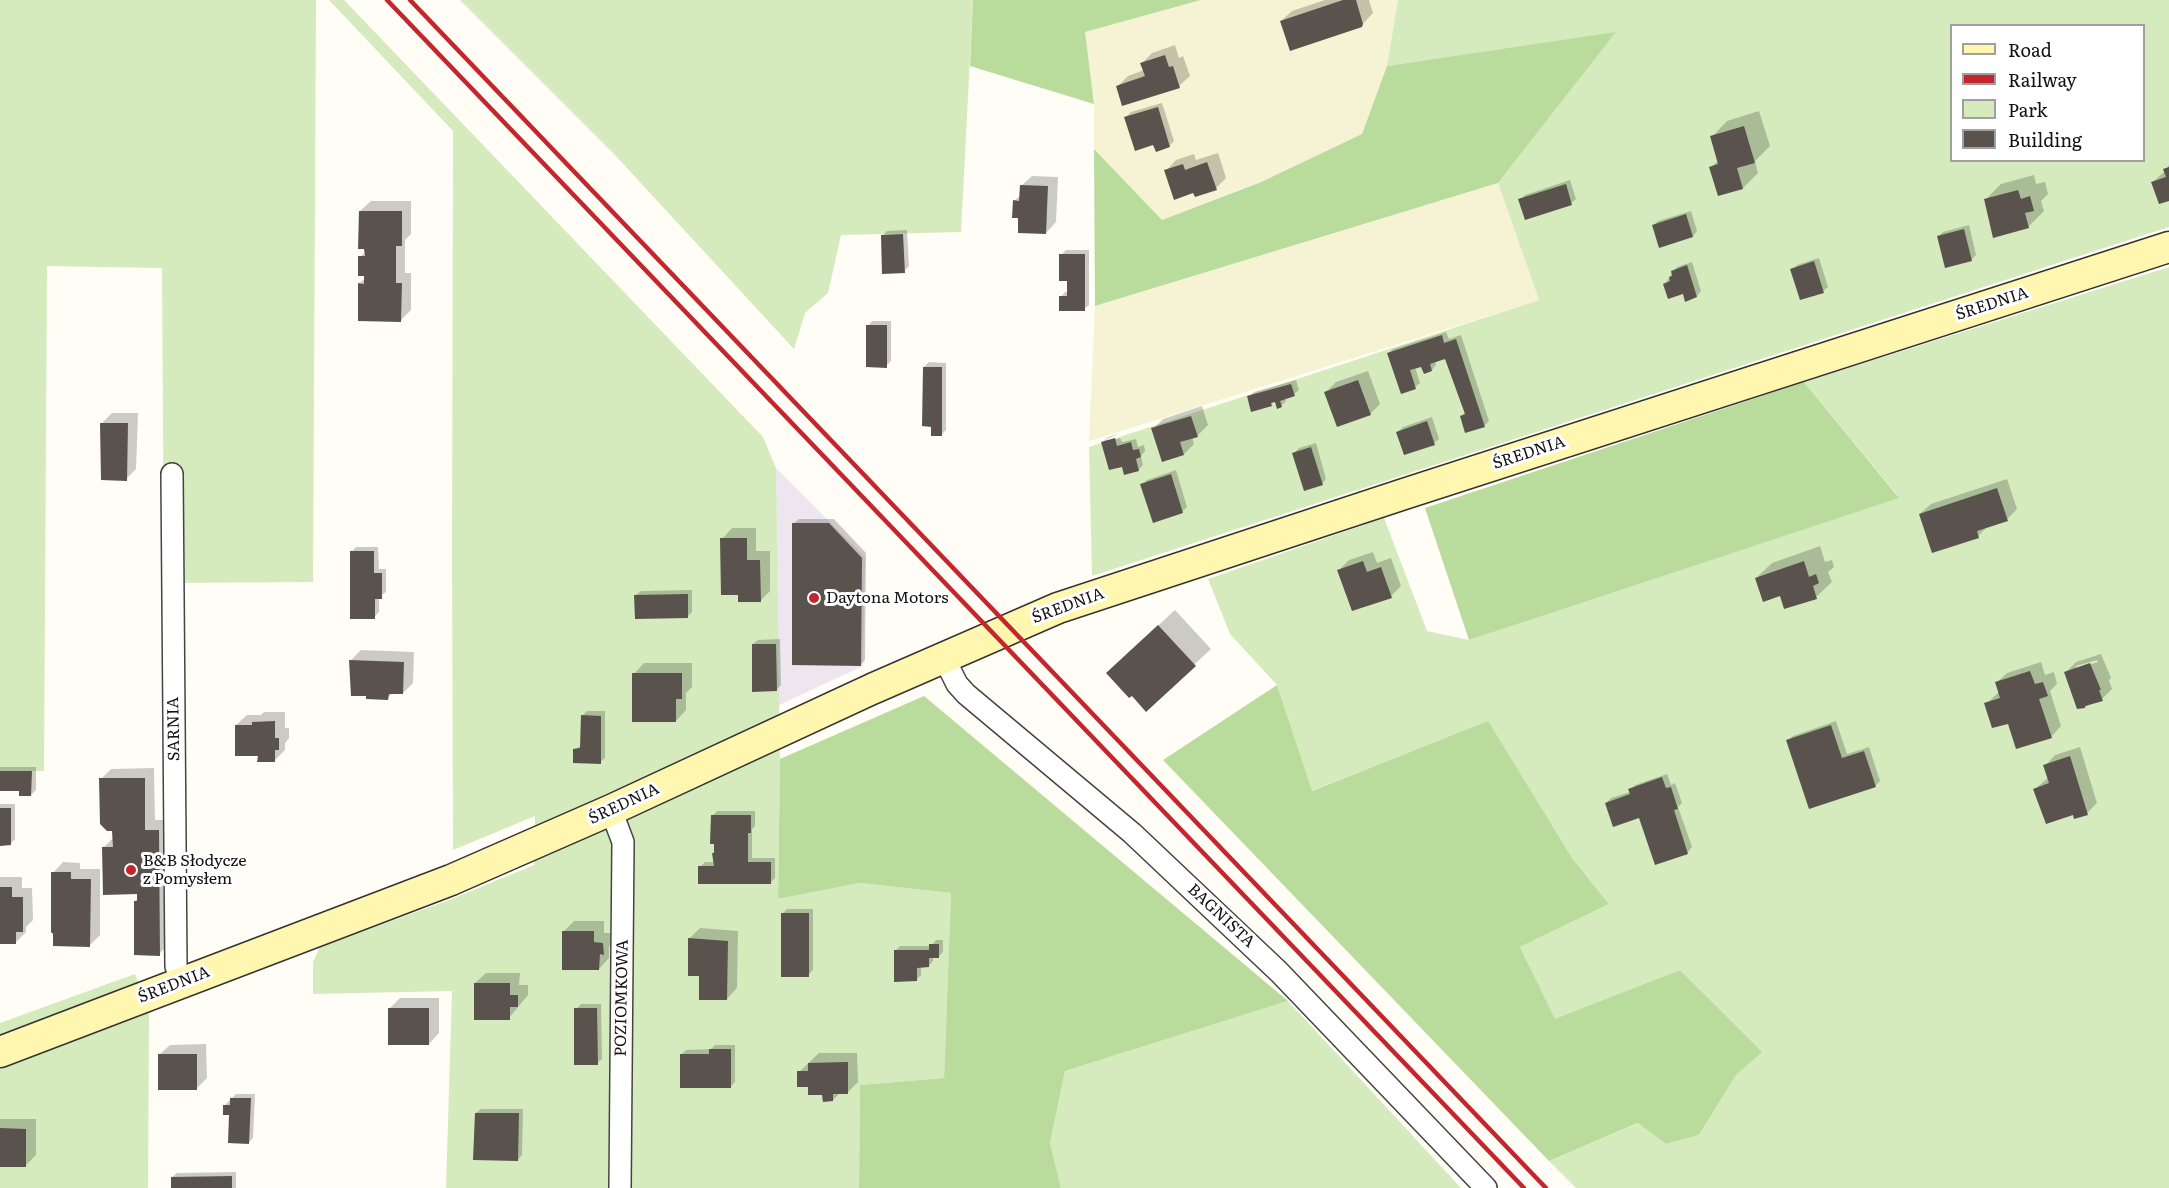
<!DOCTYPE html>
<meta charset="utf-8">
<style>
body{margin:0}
#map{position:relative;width:2169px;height:1188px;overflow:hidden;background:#fffdf5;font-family:Literata,serif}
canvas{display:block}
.legend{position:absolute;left:1950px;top:24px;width:195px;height:138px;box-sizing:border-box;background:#fff;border:2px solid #a0a0a0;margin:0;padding:8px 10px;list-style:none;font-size:18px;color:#111}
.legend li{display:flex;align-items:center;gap:12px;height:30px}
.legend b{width:30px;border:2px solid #a0a0a0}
</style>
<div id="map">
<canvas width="2169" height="1188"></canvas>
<ul class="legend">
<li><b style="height:8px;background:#fff6b0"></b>Road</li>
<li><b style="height:8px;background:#c4262e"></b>Railway</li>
<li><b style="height:16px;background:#d5ebbd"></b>Park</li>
<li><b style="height:16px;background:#5a524d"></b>Building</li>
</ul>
</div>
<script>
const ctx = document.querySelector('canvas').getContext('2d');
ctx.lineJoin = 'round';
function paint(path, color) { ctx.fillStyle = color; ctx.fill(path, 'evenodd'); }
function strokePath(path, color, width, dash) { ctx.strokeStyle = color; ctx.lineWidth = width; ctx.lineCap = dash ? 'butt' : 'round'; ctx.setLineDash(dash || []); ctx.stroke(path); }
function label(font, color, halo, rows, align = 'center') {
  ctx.font = font + ' Literata,serif'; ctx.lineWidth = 6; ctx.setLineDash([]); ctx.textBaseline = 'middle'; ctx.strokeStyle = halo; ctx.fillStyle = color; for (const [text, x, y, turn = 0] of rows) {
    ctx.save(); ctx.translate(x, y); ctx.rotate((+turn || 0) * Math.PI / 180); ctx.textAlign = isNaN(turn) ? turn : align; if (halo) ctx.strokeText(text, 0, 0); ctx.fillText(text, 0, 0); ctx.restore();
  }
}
paint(new Path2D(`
 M 776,468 L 865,557 L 863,666 L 777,706 Z`), '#eee6ef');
paint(new Path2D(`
 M 1201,0 L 1398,0 L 1387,66 L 1362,134 L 1267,179 L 1162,220 L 1094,149 L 1094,104 L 1085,32 Z
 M 1498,183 L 1539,300 L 1089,441 L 1095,306 Z`), '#f6f3d4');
paint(new Path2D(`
 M 0,0 L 316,0 L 313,582 L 164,583 L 162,268 L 47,266 L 44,771 L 0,771 Z
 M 329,0 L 344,0 L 763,437 L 776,468 L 780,759 L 778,899 L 860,883 L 951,893 L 944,1078 L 860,1085 L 859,1188 L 630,1188 L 610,1163 L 609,1188 L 446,1188 L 452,991 L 313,994 L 313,962 L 320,947 L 452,899 L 534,865 L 535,816 L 453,850 L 452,554 L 453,131 Z
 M 460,0 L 973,0 L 961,232 L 841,235 L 828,293 L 805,313 L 794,349 L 615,155 Z
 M 1398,0 L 2169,0 L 2169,227 L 1092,576 L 1089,447 L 1539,300 L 1498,183 L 1615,33 L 1387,66 ZM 1952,26 L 2144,26 L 2144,160 L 1952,160 Z
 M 2169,267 L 2169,1188 L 1576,1188 L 1549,1161 L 1639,1123 L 1666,1144 L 1699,1135 L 1736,1075 L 1761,1052 L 1680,970 L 1555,1020 L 1520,947 L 1609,904 L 1572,858 L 1487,722 L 1311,791 L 1277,685 L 1230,634 L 1208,579 L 1384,518 L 1427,631 L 1469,640 L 1898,496 L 1804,382 Z
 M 135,974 L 149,1013 L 148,1188 L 0,1188 L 0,1023 Z
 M 1288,1001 L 1461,1188 L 1061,1188 L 1050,1143 L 1065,1071 Z`), '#d5ebbd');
paint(new Path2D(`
 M 973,0 L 1201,0 L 1085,32 L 1094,104 L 970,66 Z
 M 1616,32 L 1498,183 L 1095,306 L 1094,149 L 1162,220 L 1261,182 L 1362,134 L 1387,66 Z
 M 1804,382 L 1899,498 L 1469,640 L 1425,508 Z
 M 1277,685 L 1312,791 L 1488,721 L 1572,858 L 1609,904 L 1520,947 L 1555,1019 L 1680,970 L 1762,1052 L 1736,1075 L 1699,1135 L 1666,1144 L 1638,1123 L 1549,1161 L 1163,760 Z
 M 924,696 L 1288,1001 L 1065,1071 L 1050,1143 L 1061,1188 L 859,1188 L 860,1085 L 944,1078 L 951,893 L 860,883 L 778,899 L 780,759 Z`), '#b9dc9c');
paint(new Path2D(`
 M 1325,0 L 1369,0 L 1373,13 L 1361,26 L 1281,21 L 1292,11 Z
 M 1175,45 L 1179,58 L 1183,56 L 1190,76 L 1179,86 L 1118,86 L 1128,76 L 1144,70 L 1142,63 L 1152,53 Z
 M 1162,103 L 1174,141 L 1169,146 L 1126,117 L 1131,112 Z
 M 1759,111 L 1770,146 L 1755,161 L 1758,173 L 1743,188 L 1710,168 L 1719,160 L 1712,137 L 1727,121 Z
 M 1218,153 L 1226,178 L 1216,188 L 1166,171 L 1176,160 L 1194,154 L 1196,160 Z
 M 2169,165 L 2169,199 L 2153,182 L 2165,171 Z
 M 2034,175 L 2036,184 L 2045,182 L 2048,194 L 2041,201 L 2044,211 L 2028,227 L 1985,200 L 2001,184 Z
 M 1032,176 L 1058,177 L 1056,222 L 1046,233 L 1014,201 L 1021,195 L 1021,186 Z
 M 1570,180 L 1576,199 L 1571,203 L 1520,200 L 1525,195 Z
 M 371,201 L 411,201 L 411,234 L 405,240 L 405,273 L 411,273 L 411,310 L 401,320 L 360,283 L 366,277 L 360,257 L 366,251 L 360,211 Z
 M 1691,211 L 1697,231 L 1693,236 L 1660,246 L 1653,226 L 1658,221 Z
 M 1969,225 L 1976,255 L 1971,260 L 1938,237 L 1943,232 Z
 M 907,230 L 909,266 L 904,271 L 882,236 L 887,231 Z
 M 1066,250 L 1089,250 L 1089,305 L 1084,309 L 1061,297 L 1065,292 L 1069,292 L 1069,279 L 1061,255 Z
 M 1819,258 L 1828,287 L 1823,291 L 1792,270 L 1797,265 Z
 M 1692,262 L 1701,291 L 1697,296 L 1686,300 L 1684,292 L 1665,284 L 1677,267 Z
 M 872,321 L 891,321 L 891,361 L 886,366 L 868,326 Z
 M 1446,332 L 1449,339 L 1461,335 L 1489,421 L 1484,426 L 1462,416 L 1466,412 L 1446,357 L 1435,360 L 1436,365 L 1432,370 L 1422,365 L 1415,367 L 1420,383 L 1415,387 L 1388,354 L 1393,349 Z
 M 929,362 L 946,363 L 946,430 L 941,435 L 924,367 Z
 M 1368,371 L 1380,404 L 1370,414 L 1326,392 L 1336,382 Z
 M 1296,380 L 1299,390 L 1294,394 L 1285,398 L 1286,401 L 1281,406 L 1276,400 L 1271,404 L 1249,397 L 1254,392 Z
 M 1202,406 L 1208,425 L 1197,436 L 1192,437 L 1194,444 L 1184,454 L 1153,429 L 1163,419 Z
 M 112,413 L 138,413 L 136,469 L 126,479 L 102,423 Z
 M 1432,417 L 1439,439 L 1434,443 L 1398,432 L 1403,427 Z
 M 1119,434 L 1107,439 L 1107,442 L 1120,438 L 1122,442 L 1136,439 L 1138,447 L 1144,445 L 1145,451 L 1141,456 L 1143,465 L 1138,470 L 1123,465 L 1103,442 L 1108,437 Z
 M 1316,443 L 1326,479 L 1322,484 L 1294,453 L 1299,448 Z
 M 1176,470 L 1187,507 L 1182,512 L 1142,485 L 1147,480 Z
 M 2007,479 L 2017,509 L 2007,519 L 1988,526 L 1978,536 L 1920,514 L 1931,504 Z
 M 799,519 L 834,519 L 866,553 L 865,660 L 860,665 L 794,523 Z
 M 732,528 L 756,528 L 756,551 L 770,551 L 770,591 L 760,601 L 739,594 L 722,539 Z
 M 1820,546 L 1825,562 L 1832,560 L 1834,567 L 1828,572 L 1832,582 L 1816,597 L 1781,594 L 1756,578 L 1772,563 Z
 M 356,547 L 378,547 L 379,569 L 386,569 L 386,592 L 379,597 L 379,612 L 374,617 L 351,552 Z
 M 1373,552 L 1377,563 L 1391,558 L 1401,586 L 1391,596 L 1339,570 L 1349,560 Z
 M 692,590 L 692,612 L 687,617 L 636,595 L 641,591 Z
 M 1175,610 L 1211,649 L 1146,709 L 1123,658 Z
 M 780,639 L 781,685 L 776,690 L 753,644 L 758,640 Z
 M 361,650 L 414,652 L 413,683 L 403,693 L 393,693 L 387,698 L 351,660 Z
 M 2101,654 L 2111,678 L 2109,680 L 2112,689 L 2102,699 L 2085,707 L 2066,672 L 2076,662 ZM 2097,660 L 2098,662 L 2076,669 L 2076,666 Z
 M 2041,662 L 2045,675 L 2054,672 L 2057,684 L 2050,691 L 2061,726 L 2051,737 L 2009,722 L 1986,704 L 1999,692 L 1996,683 L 2007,673 Z
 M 644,663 L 692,663 L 692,687 L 686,693 L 686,710 L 676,721 L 634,674 Z
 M 587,711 L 605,711 L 605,758 L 600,762 L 574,750 L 582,745 L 582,716 Z
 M 264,712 L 285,712 L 285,728 L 289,728 L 289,738 L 285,743 L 285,750 L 275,760 L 259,754 L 236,725 L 247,715 L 261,715 Z
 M 1836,721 L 1847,754 L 1869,747 L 1880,781 L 1875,786 L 1788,740 L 1793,736 Z
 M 2080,747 L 2097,803 L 2087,813 L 2074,813 L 2035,789 L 2049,777 L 2045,766 L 2055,755 Z
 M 0,767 L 36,767 L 36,790 L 31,795 L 21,790 L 0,790 Z
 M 154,768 L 155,820 L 169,820 L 169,915 L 164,920 L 164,949 L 159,954 L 135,901 L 139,898 L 139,892 L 104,847 L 114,837 L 101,779 L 111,769 Z
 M 1667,774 L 1671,785 L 1675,783 L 1682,803 L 1678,807 L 1692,847 L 1688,852 L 1655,863 L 1640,817 L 1606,803 L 1611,798 L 1630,792 L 1635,785 Z
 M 0,804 L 15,804 L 15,839 L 10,844 L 0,844 Z
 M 717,811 L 755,811 L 755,826 L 752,829 L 752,858 L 775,858 L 775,878 L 770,883 L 700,867 L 705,862 L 715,862 L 713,853 L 715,851 L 715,842 L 712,816 Z
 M 63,862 L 80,863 L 80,869 L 100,869 L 100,935 L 90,945 L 53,873 Z
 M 0,877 L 22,877 L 22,888 L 32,888 L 33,920 L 26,927 L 26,932 L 15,943 L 0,943 Z
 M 787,909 L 813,909 L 813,970 L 808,975 L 782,914 Z
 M 574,921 L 604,921 L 604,933 L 613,933 L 613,943 L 609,947 L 609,958 L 599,969 L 564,931 Z
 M 700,928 L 738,931 L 737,988 L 727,999 L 701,975 L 689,939 Z
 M 936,940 L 943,940 L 943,952 L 938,957 L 933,957 L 933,961 L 929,966 L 921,966 L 921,975 L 916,980 L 895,951 L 900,946 L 931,946 Z
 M 486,973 L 520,973 L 519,985 L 528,985 L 528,995 L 509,1018 L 475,983 Z
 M 400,998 L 439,998 L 439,1033 L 429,1044 L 390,1008 Z
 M 581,1004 L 601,1004 L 602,1059 L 597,1063 L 576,1009 Z
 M 206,1044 L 207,1078 L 197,1088 L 159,1055 L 170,1045 Z
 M 715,1045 L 735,1045 L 735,1082 L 730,1087 L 682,1054 L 686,1050 L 711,1049 Z
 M 819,1053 L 857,1053 L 858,1082 L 847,1093 L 840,1093 L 833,1100 L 799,1072 Z
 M 236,1094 L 255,1094 L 253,1138 L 248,1143 L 225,1105 Z
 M 481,1109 L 523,1109 L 522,1155 L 518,1160 L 476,1113 Z
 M 0,1119 L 36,1119 L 36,1155 L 26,1165 L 0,1165 Z
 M 236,1172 L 236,1188 L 172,1188 L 172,1177 L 177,1173 Z`), '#0003');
paint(new Path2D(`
 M 1343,0 L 1356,0 L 1363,24 L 1362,27 L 1290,51 L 1280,21 Z
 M 1165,55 L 1169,67 L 1173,66 L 1180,88 L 1122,106 L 1116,86 L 1145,76 L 1140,63 Z
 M 1158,107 L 1170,147 L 1156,152 L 1153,145 L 1135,151 L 1124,117 Z
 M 1744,126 L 1755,163 L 1737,168 L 1743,189 L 1718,196 L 1709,167 L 1718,164 L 1710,136 Z
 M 1207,162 L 1217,190 L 1195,197 L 1193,193 L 1174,200 L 1164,170 L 1183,164 L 1185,170 Z
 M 2169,167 L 2169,201 L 2159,204 L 2151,182 L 2166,177 L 2163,169 Z
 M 1566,184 L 1572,205 L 1525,220 L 1518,199 Z
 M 1020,185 L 1048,186 L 1046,234 L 1018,233 L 1018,218 L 1012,218 L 1013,200 L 1019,201 Z
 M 2018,190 L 2021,199 L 2030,196 L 2034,211 L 2025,213 L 2029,228 L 1993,238 L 1984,199 Z
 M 359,211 L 402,211 L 402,246 L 396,246 L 396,283 L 402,283 L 401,322 L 358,321 L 358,283 L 364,284 L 364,276 L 358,276 L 358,256 L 365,256 L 364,249 L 358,249 Z
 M 1686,214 L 1693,237 L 1659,248 L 1652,225 Z
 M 1964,229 L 1972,261 L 1945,268 L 1937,236 Z
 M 903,234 L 905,273 L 882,274 L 881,235 Z
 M 1059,254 L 1085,254 L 1085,311 L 1059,311 L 1059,296 L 1067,296 L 1067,281 L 1059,281 Z
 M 1814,261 L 1824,293 L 1800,300 L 1790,269 Z
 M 1687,265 L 1697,297 L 1685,302 L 1683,294 L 1668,299 L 1663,284 L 1670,281 L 1669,277 L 1672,276 L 1671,271 Z
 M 866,325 L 887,325 L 887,368 L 866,367 Z
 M 1442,335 L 1444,343 L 1456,339 L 1485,427 L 1465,433 L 1460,416 L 1465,414 L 1445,359 L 1430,364 L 1432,371 L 1424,374 L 1421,367 L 1410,370 L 1416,389 L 1401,394 L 1387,353 Z
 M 923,367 L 942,367 L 942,436 L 931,436 L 931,427 L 922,426 Z
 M 1358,380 L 1371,415 L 1337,427 L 1324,392 Z
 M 1291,384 L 1295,396 L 1280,401 L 1282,407 L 1277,409 L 1275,402 L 1271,403 L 1272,406 L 1251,412 L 1247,396 Z
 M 1191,416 L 1198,437 L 1180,442 L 1184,455 L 1162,462 L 1151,428 Z
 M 1427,421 L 1435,445 L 1404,455 L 1396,432 Z
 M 100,423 L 128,423 L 127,481 L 101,480 Z
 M 1115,438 L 1117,446 L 1131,442 L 1133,450 L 1139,449 L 1141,457 L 1136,459 L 1139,471 L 1124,475 L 1122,467 L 1109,470 L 1101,442 Z
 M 1311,447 L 1323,485 L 1304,491 L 1292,453 Z
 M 1171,474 L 1183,513 L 1153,523 L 1140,484 Z
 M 1997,488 L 2008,521 L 1977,531 L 1979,538 L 1932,553 L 1919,514 Z
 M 792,523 L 829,523 L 862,558 L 861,666 L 792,665 Z
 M 720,538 L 747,538 L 747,560 L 760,560 L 761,602 L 738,602 L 738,595 L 721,595 Z
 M 350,551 L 374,551 L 374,573 L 382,573 L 382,599 L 375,599 L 375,619 L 350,619 Z
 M 1363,561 L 1367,572 L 1381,567 L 1392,598 L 1352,611 L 1337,570 Z
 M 1804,561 L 1809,577 L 1816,574 L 1819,583 L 1813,586 L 1817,599 L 1784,609 L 1780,596 L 1763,602 L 1755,578 Z
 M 688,594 L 688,618 L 635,619 L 634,595 Z
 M 1158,625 L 1196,666 L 1146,712 L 1132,696 L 1129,698 L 1106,673 Z
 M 752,644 L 776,644 L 777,691 L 752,692 Z
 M 349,660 L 404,662 L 403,694 L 389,694 L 388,700 L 366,699 L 366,696 L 351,696 Z
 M 2090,663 L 2101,690 L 2099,690 L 2103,701 L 2085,706 L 2085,708 L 2077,709 L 2064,672 Z
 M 2030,671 L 2035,684 L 2043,682 L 2048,696 L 2039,699 L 2052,738 L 2016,749 L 2008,724 L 1992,728 L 1984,703 L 2000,698 L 1995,682 Z
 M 632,673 L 682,673 L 682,699 L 676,699 L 676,722 L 632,722 Z
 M 581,715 L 601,716 L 601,764 L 573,763 L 573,749 L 580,748 Z
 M 275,721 L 275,738 L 279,738 L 279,750 L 275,750 L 275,762 L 257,762 L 258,756 L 235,756 L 235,725 L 252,725 L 252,722 Z
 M 1831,725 L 1842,758 L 1864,751 L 1876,787 L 1809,809 L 1786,740 Z
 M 2070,756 L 2088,815 L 2074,819 L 2073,815 L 2046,824 L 2033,789 L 2049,783 L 2043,765 Z
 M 0,771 L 32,771 L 31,796 L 19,796 L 19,791 L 0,791 Z
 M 1662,777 L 1666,788 L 1671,787 L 1678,809 L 1674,810 L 1688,854 L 1655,865 L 1639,818 L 1613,827 L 1605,803 L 1630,794 L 1628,789 Z
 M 99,778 L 145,778 L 145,830 L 159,830 L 160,956 L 134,955 L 134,901 L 137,901 L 137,894 L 103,895 L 102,847 L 113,847 L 112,831 L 107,831 L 100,824 Z
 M 0,808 L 11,808 L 11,845 L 0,846 Z
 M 711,815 L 751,815 L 751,833 L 748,833 L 748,862 L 771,862 L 771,884 L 698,884 L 698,866 L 714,866 L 712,853 L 714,853 L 714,844 L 710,844 Z
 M 51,872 L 71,872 L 71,879 L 91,879 L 90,947 L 53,946 L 53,934 L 51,932 Z
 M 0,887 L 12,887 L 12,897 L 23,897 L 23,932 L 16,932 L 16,944 L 0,944 Z
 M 781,913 L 809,913 L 809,977 L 781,977 Z
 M 562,931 L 594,931 L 594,942 L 603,943 L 604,955 L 600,954 L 599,970 L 562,970 Z
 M 688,938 L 728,941 L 727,1000 L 699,1000 L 699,976 L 688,976 Z
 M 929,944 L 939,944 L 939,958 L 929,958 L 929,967 L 917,968 L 917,981 L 894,982 L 894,950 L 929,950 Z
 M 474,983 L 510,983 L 510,995 L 518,995 L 518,1007 L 510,1007 L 510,1020 L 474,1020 Z
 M 388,1008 L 429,1008 L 429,1045 L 388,1045 Z
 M 574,1008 L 597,1008 L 598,1065 L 574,1065 Z
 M 709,1049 L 731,1049 L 731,1088 L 680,1088 L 680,1054 L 709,1054 Z
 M 158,1054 L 197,1054 L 197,1090 L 158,1090 Z
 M 848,1062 L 848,1094 L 833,1094 L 833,1101 L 823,1102 L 822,1095 L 808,1095 L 808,1087 L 797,1087 L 797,1071 L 808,1071 L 808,1063 Z
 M 230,1098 L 251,1098 L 249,1144 L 228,1143 L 229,1115 L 223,1115 L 223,1105 L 230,1105 Z
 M 475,1113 L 519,1113 L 518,1161 L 473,1160 Z
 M 0,1128 L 26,1129 L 26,1167 L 0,1167 Z
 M 232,1176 L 232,1188 L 171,1188 L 171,1177 Z`), '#5a524d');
const street = new Path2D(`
 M 172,474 L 176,966 L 181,983
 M 944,658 L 957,684 L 966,694 L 1132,833 L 1279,972 L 1486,1188
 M 611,810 L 623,842 L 620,1188`);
const secondary = new Path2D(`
 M 0,1052 L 451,880 L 611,810 L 872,689 L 1058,608 L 1404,494 L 2169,247`);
strokePath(street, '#444', 24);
strokePath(secondary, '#333', 33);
strokePath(street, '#fff', 21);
strokePath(secondary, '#fff6b0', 30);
strokePath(new Path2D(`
 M 387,0 L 1524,1188
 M 410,0 L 1546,1188`), '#c4262e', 4.5);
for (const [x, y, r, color] of [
 [814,598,6,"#c4262e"],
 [131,870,6,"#c4262e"]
]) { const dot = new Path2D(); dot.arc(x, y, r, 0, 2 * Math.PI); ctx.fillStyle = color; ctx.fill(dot); strokePath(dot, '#fff', 2); }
label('16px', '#111', '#fff', [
 ["ŚREDNIA",1992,304,-18],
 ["ŚREDNIA",1529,453,-18],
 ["ŚREDNIA",1068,606,-20],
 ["SARNIA",174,729,-91],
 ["ŚREDNIA",624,804,-25],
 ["BAGNISTA",1221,916,43],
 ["ŚREDNIA",174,985,-21],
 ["POZIOMKOWA",622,998,-89]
]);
label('16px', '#111', '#fff', [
 ["Daytona Motors",826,598],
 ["B&B Słodycze",143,861],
 ["z Pomysłem",143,879]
], 'left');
</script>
